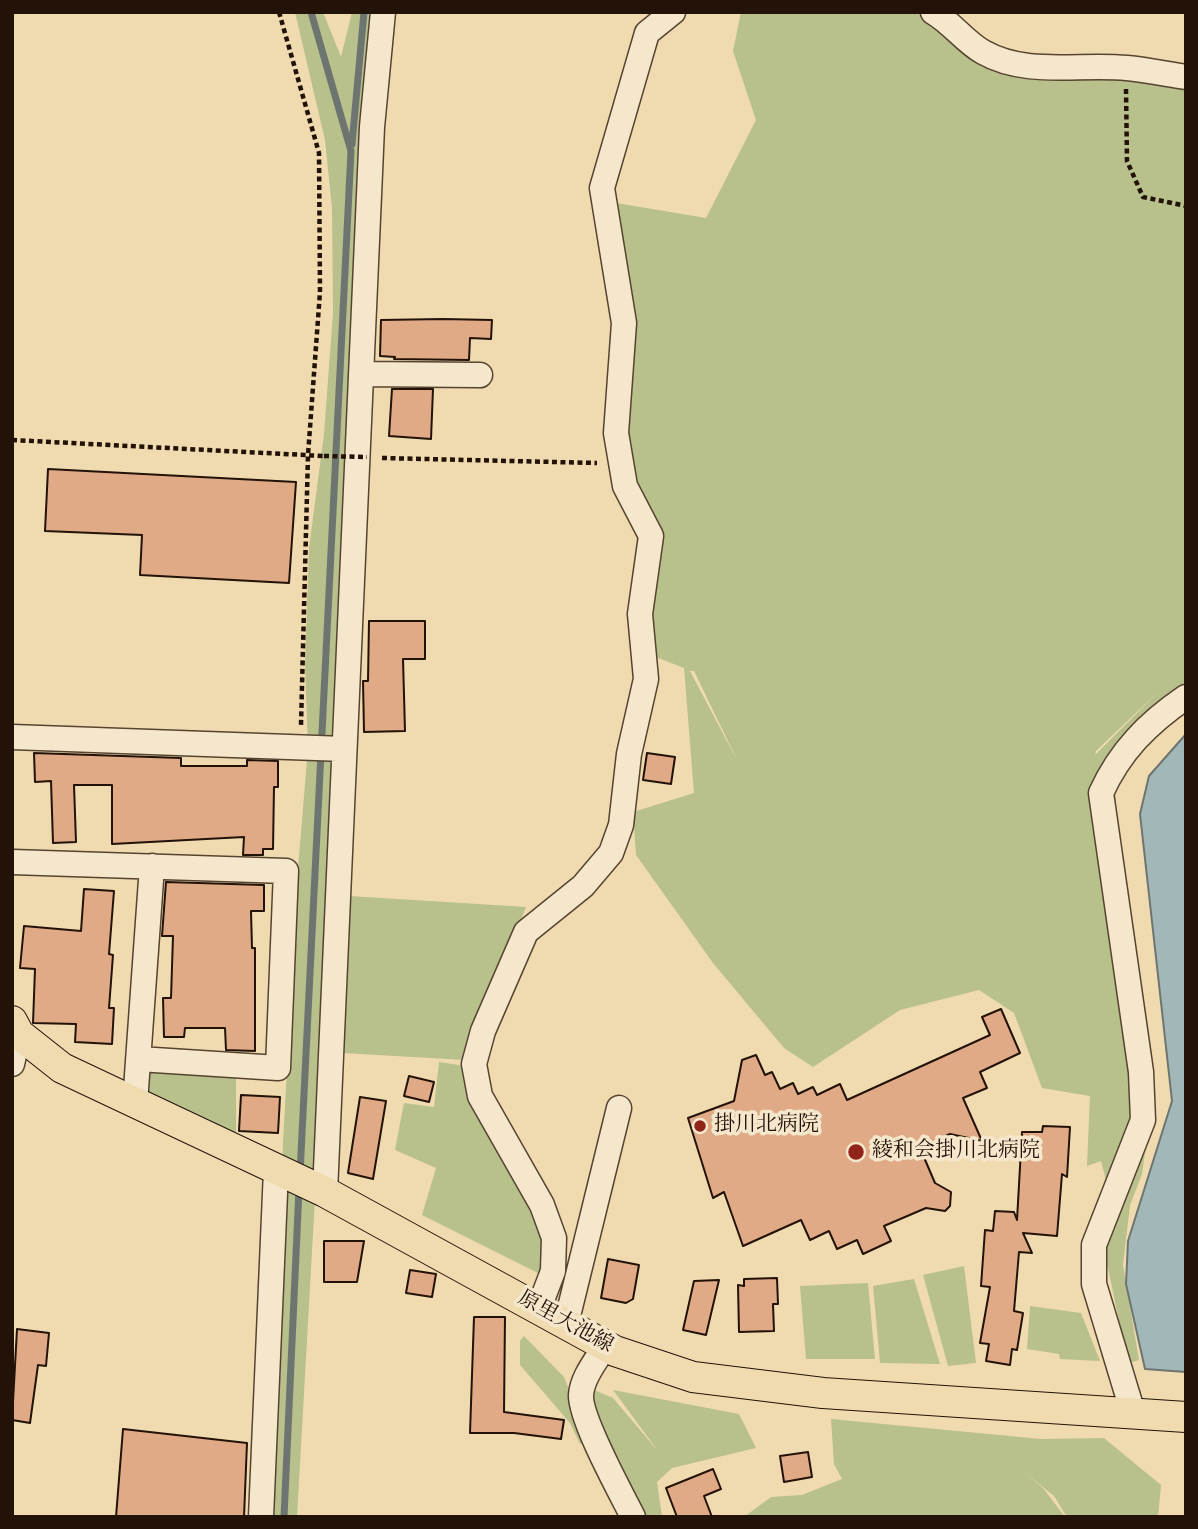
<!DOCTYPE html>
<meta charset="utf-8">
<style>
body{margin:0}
#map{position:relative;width:1198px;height:1529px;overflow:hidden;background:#f0dab0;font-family:"IM FELL English",serif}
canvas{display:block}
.frame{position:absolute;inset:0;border:14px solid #221207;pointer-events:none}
</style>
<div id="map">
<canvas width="1198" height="1529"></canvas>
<div class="frame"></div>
</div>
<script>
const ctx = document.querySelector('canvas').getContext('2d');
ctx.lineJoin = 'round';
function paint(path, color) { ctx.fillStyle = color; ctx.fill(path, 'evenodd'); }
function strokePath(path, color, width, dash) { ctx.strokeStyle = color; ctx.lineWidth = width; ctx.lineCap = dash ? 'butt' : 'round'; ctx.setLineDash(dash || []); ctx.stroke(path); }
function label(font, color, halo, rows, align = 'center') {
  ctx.font = font + ' "IM FELL English","Noto Serif JP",serif'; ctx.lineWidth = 7; ctx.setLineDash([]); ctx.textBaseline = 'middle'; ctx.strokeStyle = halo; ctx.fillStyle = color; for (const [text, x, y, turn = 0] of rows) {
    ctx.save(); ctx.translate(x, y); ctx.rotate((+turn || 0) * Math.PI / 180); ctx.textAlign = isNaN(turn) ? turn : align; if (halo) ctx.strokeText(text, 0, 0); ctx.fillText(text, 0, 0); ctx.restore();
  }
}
paint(new Path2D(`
 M 295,12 L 323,12 L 341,57 L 352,12 L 382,12 L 297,1517 L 271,1517 L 283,1143 L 298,869 L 308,748 L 305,663 L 309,548 L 324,434 L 333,313 L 332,208 L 325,140 Z
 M 741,12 L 932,12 L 976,46 L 1186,80 L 1186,704 L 1115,781 L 1116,818 L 1151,1110 L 1142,1174 L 1130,1205 L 1123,1265 L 1139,1360 L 1128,1363 L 1105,1254 L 1114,1211 L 1101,1161 L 1087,1166 L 1090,1096 L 1042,1088 L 1014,1013 L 979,990 L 900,1010 L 813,1067 L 784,1048 L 713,963 L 636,855 L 633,812 L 694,793 L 684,668 L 643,652 L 649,531 L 625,486 L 624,319 L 604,201 L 706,218 L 756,120 L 733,51 ZM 690,671 L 694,671 L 738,762 ZM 1161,689 L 1095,755 L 1096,751 Z
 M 349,896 L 526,907 L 465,1060 L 343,1053 Z
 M 139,1059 L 236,1066 L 236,1133 L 138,1091 Z
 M 439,1062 L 465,1066 L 545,1242 L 540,1274 L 422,1215 L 436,1168 L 395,1150 L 404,1103 L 434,1107 Z
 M 964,1266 L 976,1363 L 948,1366 L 923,1275 Z
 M 914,1279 L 940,1364 L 880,1363 L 873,1286 Z
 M 868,1283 L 875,1359 L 806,1359 L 800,1286 Z
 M 1030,1306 L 1081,1313 L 1100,1361 L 1060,1359 L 1059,1354 L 1027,1349 Z
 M 524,1336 L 564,1377 L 594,1455 L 579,1442 L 570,1423 L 520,1365 L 520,1341 Z
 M 594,1390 L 613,1398 L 658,1451 L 613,1390 L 739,1414 L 756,1448 L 672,1468 L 657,1482 L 662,1517 L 643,1517 L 619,1459 C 603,1443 590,1413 594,1390 Z
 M 831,1419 L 1041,1439 L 1104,1438 L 1161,1485 L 1158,1517 L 1067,1517 L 1054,1496 L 1023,1471 L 1043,1488 L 1065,1517 L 744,1517 L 771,1497 L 802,1495 L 842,1479 L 834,1464 Z`), '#b8c08c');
const water = new Path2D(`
 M 1186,734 L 1186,1372 L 1145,1369 L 1126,1284 L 1128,1241 L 1172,1101 L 1140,814 L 1149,776 Z`);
paint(water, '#a1b7b8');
strokePath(water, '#6e7571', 2);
strokePath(new Path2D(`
 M 352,144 L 364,12
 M 300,1174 L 351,151 L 311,12
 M 284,1517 L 299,1189`), '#6e7571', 7);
const building = new Path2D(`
 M 443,319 L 492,320 L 491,339 L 470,338 L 469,360 L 394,359 L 395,357 L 380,356 L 381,320 Z
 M 392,389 L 433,389 L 431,439 L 389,436 Z
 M 48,469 L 296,482 L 289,583 L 140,575 L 142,535 L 45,531 Z
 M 369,621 L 425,621 L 425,659 L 403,659 L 405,731 L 364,732 L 363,681 L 368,681 Z
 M 34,753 L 181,758 L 181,766 L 247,766 L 247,760 L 278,761 L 278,787 L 274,787 L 273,849 L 263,849 L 263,855 L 243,855 L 244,837 L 112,844 L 112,785 L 74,785 L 76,842 L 53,843 L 51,781 L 35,782 Z
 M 647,753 L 675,757 L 671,784 L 643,780 Z
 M 166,882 L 264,885 L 264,911 L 251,911 L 252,948 L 255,948 L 255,1051 L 226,1050 L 225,1028 L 185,1028 L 184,1037 L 164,1037 L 163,998 L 171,998 L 173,936 L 162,936 Z
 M 84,889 L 114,891 L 109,954 L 113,955 L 109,1008 L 114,1008 L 112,1044 L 75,1042 L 76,1024 L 33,1023 L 35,969 L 20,968 L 24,926 L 81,931 Z
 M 1001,1009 L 1020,1053 L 980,1072 L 987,1088 L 963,1098 L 982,1141 L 950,1134 L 920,1148 L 935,1183 L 951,1192 L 950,1206 L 945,1211 L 926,1208 L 884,1226 L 891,1241 L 863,1254 L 857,1240 L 837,1249 L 829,1231 L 810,1240 L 801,1220 L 743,1246 L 724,1192 L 713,1198 L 688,1118 L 734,1101 L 742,1060 L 756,1055 L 765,1075 L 772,1072 L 780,1089 L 793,1083 L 798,1094 L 813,1087 L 817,1095 L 840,1084 L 847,1100 L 990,1035 L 982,1017 Z
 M 409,1076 L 434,1082 L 429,1102 L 404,1096 Z
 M 241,1095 L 280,1097 L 278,1133 L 239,1131 Z
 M 360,1097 L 386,1101 L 373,1179 L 348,1173 Z
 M 1043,1126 L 1070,1127 L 1067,1177 L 1062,1174 L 1057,1236 L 1023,1233 L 1032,1253 L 1019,1252 L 1014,1311 L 1023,1313 L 1017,1350 L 1012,1349 L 1010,1365 L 986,1361 L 989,1344 L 980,1343 L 990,1287 L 981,1286 L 985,1230 L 993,1231 L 995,1211 L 1014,1212 L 1017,1220 L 1022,1132 L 1042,1132 Z
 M 324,1241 L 364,1241 L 357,1282 L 324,1282 Z
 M 608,1259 L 639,1265 L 633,1299 L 626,1303 L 601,1298 Z
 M 410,1270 L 436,1274 L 432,1297 L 406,1293 Z
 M 777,1278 L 778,1304 L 773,1304 L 774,1331 L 739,1332 L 738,1285 L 744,1286 L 744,1279 Z
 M 719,1280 L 706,1335 L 683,1330 L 694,1281 Z
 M 474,1317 L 505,1317 L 504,1412 L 564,1420 L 561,1439 L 514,1433 L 470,1433 Z
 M 17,1329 L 49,1333 L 46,1366 L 38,1365 L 30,1423 L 12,1420 Z
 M 123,1429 L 247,1443 L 244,1517 L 116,1517 Z
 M 808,1452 L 812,1477 L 784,1482 L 780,1456 Z
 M 713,1469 L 721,1489 L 704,1496 L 712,1517 L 677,1517 L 666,1488 Z`);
paint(building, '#dfaa85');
strokePath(building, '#221207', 2);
const minor = new Path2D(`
 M 933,12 C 952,23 965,42 983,52 C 1027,77 1080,63 1127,68 C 1147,70 1166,74 1186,77
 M 361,374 L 480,375
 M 12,737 L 344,749
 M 12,862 L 286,871 L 278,1068 L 139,1059
 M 12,1064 L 19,1034
 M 135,1103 L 152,866
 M 325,1192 L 372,127 L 383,12
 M 539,1308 L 553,1271 L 554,1238 L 542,1205 L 480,1096 L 474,1064 L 483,1031 L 526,932 L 583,886 L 611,853 L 621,825 L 629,754 L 646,679 L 640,614 L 651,536 L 625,486 L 616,433 L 624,323 L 602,188 L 647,33 L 673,12
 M 566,1324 L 619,1108
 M 605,1346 C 596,1361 582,1378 581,1395 C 580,1419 621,1493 633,1517
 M 1133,1413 L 1094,1284 L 1094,1245 L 1143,1120 L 1141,1072 L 1101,793 C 1120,751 1148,723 1186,697
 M 261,1517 L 276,1170`);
const major = new Path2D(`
 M 12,1021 L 19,1034 L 62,1068 L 325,1192 L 615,1351 L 693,1377 L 823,1393 L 1186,1417`);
strokePath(minor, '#564431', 27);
strokePath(major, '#221207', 32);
strokePath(new Path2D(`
 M 279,12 L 319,153 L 320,292 L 308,455 L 301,725
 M 1126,89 L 1127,161 L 1143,197 L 1186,206
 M 12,440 L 324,456
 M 382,458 L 597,463`), '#221207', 4.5, [5, 3.5]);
strokePath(minor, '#f5e7cc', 24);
strokePath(major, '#f0dab0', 30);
strokePath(new Path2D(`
 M 324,456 L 367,457`), '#221207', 4.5, [5, 3.5]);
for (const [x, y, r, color] of [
 [700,1126,7,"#8f2418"],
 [856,1152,9,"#8f2418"]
]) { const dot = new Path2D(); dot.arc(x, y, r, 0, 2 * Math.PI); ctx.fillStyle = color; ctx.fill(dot); strokePath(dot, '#f5e7cc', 2.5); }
label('21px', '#221207', '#f5e7cc', [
 ["掛川北病院",714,1126],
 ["綾和会掛川北病院",872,1152]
], 'left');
label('21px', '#221207', '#f5e7cc', [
 ["原里大池線",565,1323,29]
]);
</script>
